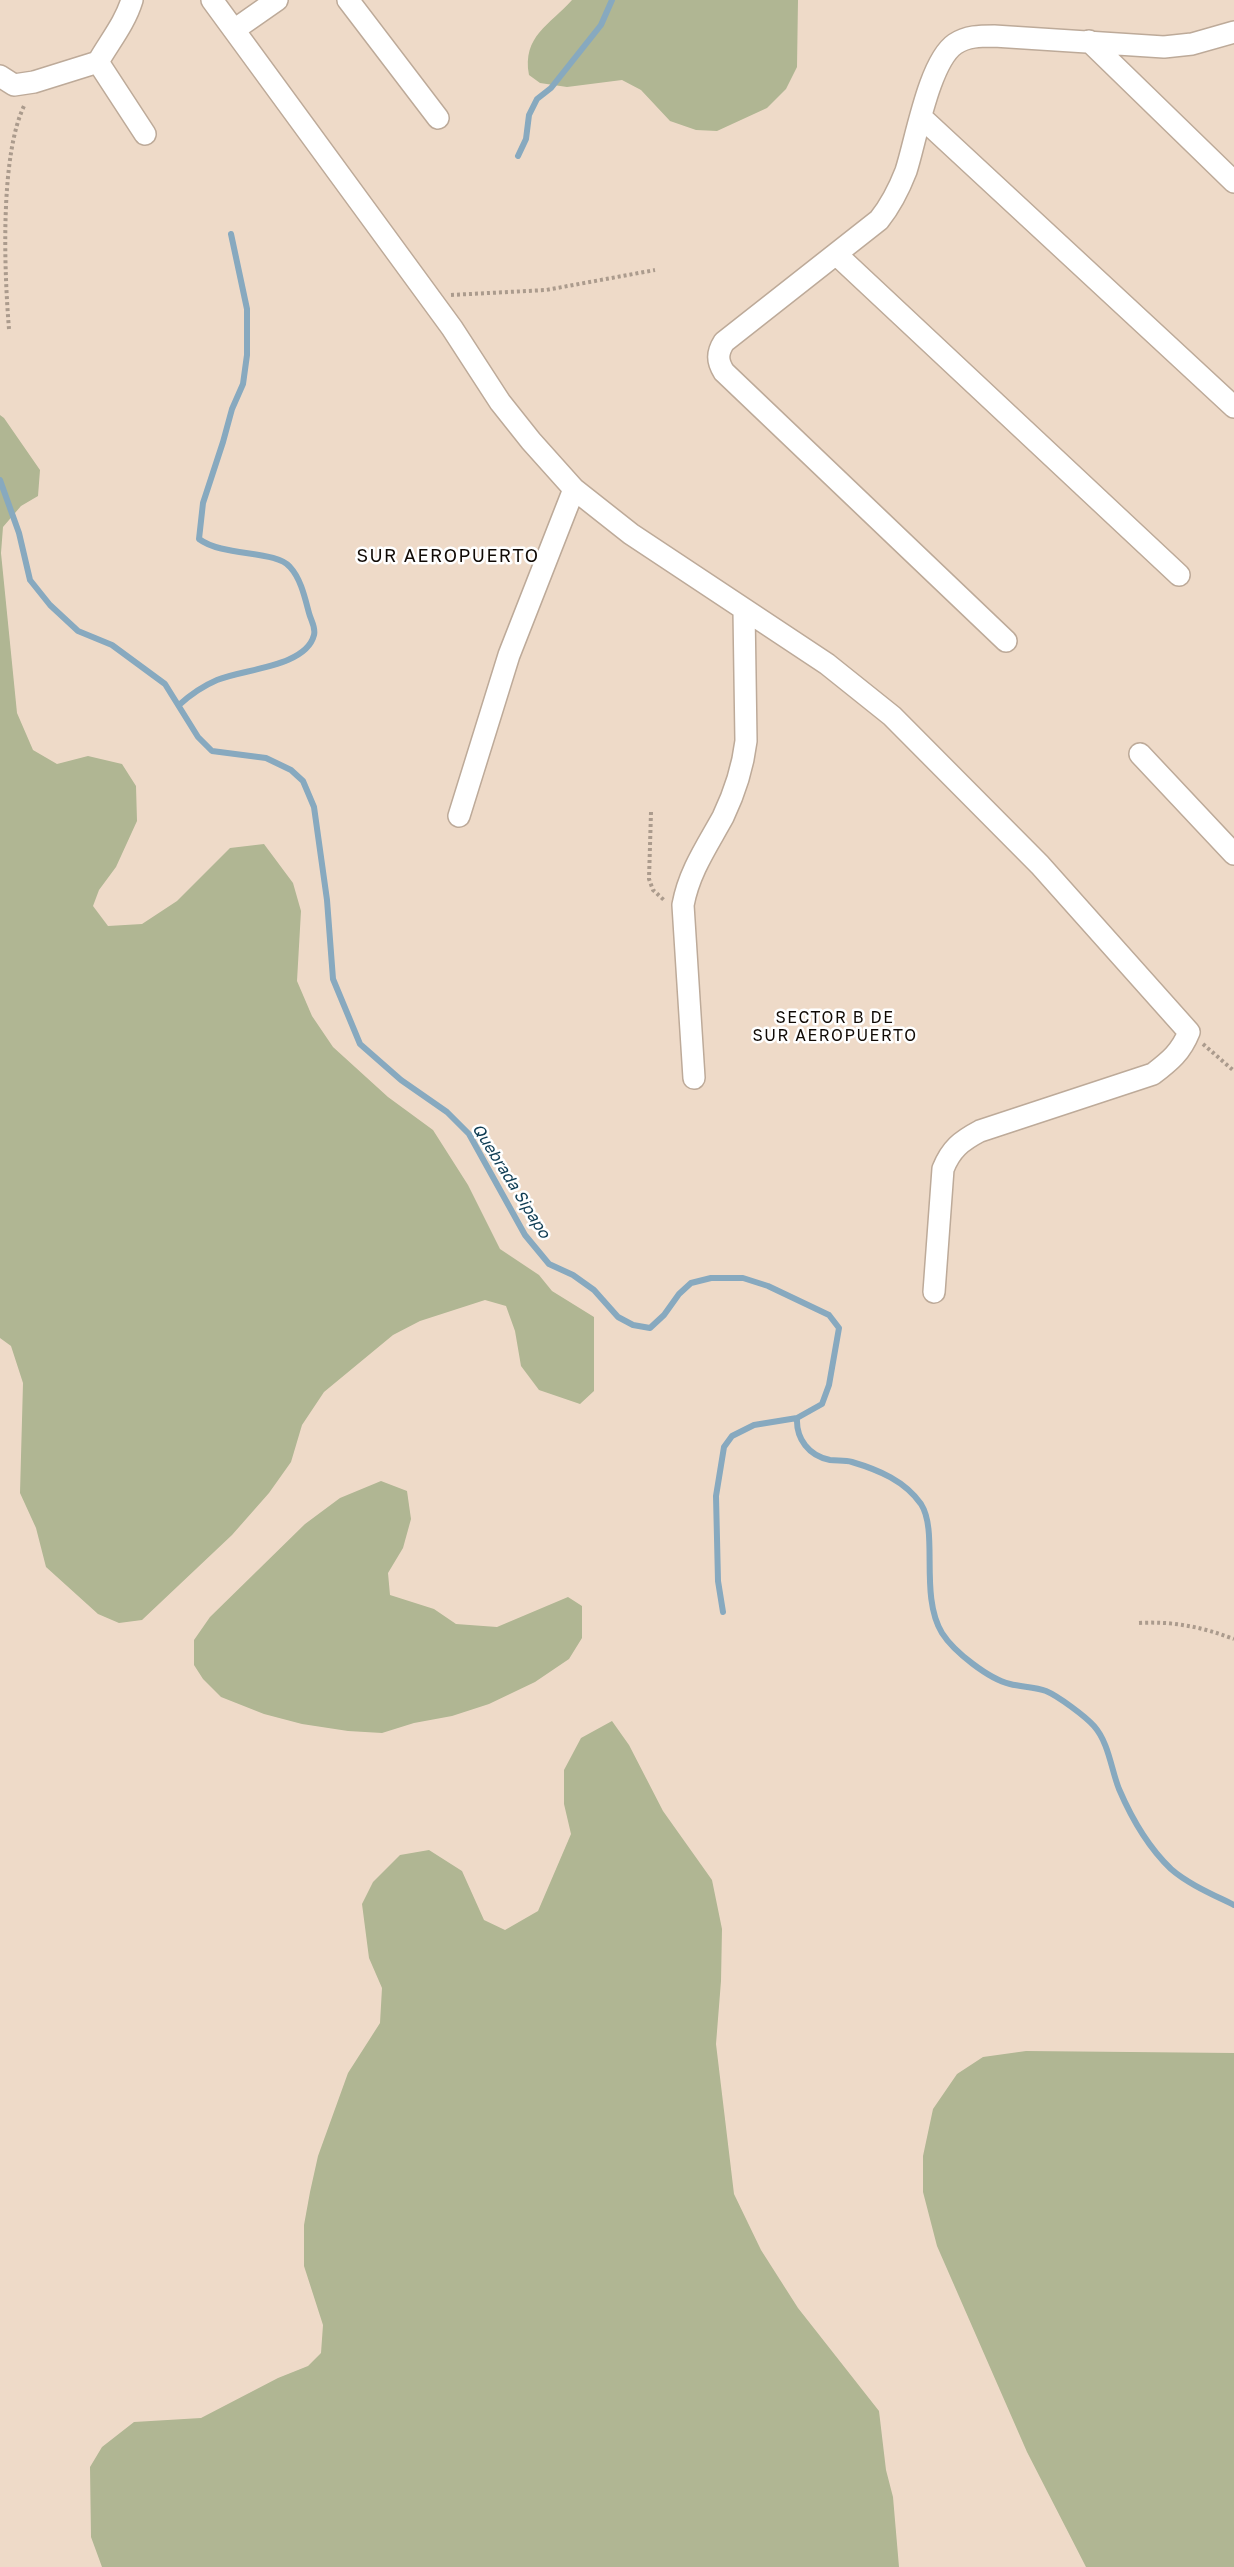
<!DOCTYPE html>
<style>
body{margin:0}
canvas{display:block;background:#eedac8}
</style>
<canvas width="1234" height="2567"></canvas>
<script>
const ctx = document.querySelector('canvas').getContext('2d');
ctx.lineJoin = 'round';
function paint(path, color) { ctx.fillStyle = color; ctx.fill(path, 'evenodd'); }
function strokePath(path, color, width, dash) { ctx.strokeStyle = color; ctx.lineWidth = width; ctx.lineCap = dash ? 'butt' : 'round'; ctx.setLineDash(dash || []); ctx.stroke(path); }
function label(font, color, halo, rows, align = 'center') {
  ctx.font = font + ' "Golos Text",sans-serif'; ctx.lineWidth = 5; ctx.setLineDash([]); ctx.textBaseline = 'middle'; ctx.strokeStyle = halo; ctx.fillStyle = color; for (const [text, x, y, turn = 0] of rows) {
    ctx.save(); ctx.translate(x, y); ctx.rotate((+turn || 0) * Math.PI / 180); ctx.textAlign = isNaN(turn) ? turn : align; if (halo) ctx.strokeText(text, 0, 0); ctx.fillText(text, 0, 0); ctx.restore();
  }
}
paint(new Path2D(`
 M 572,0 L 798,0 L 797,67 L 786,89 L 767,108 L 717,131 L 696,130 L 670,121 L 641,90 L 622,80 L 567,87 L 540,83 L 529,75 C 522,36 550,25 572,0 Z
 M 0,415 L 4,418 L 40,470 L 38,496 L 21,506 L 3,527 L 1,553 L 17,713 L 33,750 L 57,764 L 88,756 L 122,764 L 136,786 L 137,821 L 116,867 L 99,890 L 93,906 L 108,926 L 142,924 L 177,901 L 230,848 L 264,844 L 293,883 L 301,911 L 297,981 L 312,1016 L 333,1047 L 388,1097 L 433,1130 L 468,1185 L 500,1249 L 539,1275 L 552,1291 L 594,1317 L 594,1391 L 580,1404 L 539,1390 L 521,1366 L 515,1331 L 506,1306 L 485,1300 L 420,1321 L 393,1335 L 324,1392 L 302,1425 L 291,1462 L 269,1493 L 232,1535 L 142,1620 L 119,1623 L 98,1614 L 46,1567 L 36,1528 L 20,1493 L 23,1383 L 11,1346 L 0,1338 Z
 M 381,1481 L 407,1491 L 411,1519 L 403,1548 L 388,1573 L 390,1595 L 434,1609 L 456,1624 L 497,1627 L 568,1597 L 582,1606 L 582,1638 L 569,1659 L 535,1682 L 489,1704 L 452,1716 L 414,1723 L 382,1733 L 348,1731 L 302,1724 L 264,1714 L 221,1697 L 203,1679 L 194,1665 L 194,1640 L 210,1617 L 305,1524 L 340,1498 Z
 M 612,1721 L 629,1745 L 663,1811 L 712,1880 L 722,1929 L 721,1981 L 716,2044 L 734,2194 L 761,2250 L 798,2308 L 879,2411 L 886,2470 L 893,2497 L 899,2567 L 102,2567 L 91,2537 L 90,2467 L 102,2447 L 134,2422 L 201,2418 L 278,2378 L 308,2366 L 321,2353 L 323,2325 L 304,2266 L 304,2225 L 310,2192 L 318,2156 L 348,2073 L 380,2023 L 382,1988 L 369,1958 L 362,1904 L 373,1882 L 400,1855 L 429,1850 L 462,1871 L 484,1920 L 505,1930 L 538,1911 L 571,1834 L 564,1804 L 564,1770 L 581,1738 Z
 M 1026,2051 L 1234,2053 L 1234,2567 L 1086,2567 L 1027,2452 L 937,2246 L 923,2192 L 923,2156 L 933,2109 L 957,2074 L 983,2057 Z`), '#b0b693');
strokePath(new Path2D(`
 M 518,156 L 526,139 L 529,115 L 537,99 L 551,88 L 601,25 L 612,0
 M 0,480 L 19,533 L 30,580 L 50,605 L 78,631 L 112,645 L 165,684 L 198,737 L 212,751 L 266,758 L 291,770 L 303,781 L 314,807 L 327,900 L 333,979 L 360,1044 L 401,1080 L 447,1112 L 469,1134 L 525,1235 L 549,1264 L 573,1275 L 594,1290 L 618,1317 L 633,1325 L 650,1328 L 664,1315 L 679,1294 L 691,1283 L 711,1278 L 743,1278 L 768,1286 L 829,1315 L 839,1328 L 829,1385 L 822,1404 L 797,1418 L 754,1425 L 732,1436 L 724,1447 L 716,1496 L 718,1581 L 723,1612
 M 179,705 C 190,695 203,686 217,680 C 243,669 306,667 314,635 C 316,627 311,621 309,613 C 305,598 301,579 290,567 C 276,550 223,557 199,539 L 203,503 L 223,442 L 232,409 L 243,384 L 247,355 L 247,309 L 231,234
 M 797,1418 C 796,1439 809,1456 830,1460 C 837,1461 845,1460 852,1462 C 879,1470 905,1481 921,1504 C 939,1532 919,1595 942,1633 C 954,1652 989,1679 1010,1684 C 1022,1687 1035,1687 1046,1691 C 1058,1696 1085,1716 1094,1726 C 1109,1743 1111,1769 1119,1789 C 1131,1817 1149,1848 1171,1869 C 1188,1884 1214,1895 1234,1905`), '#87a9bf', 6);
const street = new Path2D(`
 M 212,0 L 452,328 L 500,402 L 531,441 L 574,489 L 631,534 L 827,664 L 892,716 L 1040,865 L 1189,1032 C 1181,1052 1170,1061 1153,1074 L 980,1131 C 961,1141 951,1149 943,1169 L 934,1292
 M 348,0 L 438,118
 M 234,30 L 277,0
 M 1089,41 L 1234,182
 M 98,62 L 145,134
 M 0,76 L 14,85 L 34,82 L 98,62 C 110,41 125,23 132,0
 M 921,117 L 1234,407
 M 836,254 L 1179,575
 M 1006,641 L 724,372 C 717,361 717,353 724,342 L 879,220 C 891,205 899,189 906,171 C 916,140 929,62 955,44 C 967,36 980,36 994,36 L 1164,47 L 1192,44 L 1234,32
 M 1140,754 L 1234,854
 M 459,816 L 509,655 L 574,489
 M 694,1078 L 683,905 C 689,872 707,846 723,817 C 734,794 743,766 746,741 L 744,610`);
strokePath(street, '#bdaa99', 24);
strokePath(new Path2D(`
 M 451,295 L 546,290 L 655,270
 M 9,329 C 4,269 0,153 25,104
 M 651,812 L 649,879 L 653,890 L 665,901
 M 1203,1044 L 1234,1071
 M 1139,1623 C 1173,1621 1202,1627 1234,1639`), '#ab9b8d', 4, [3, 3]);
strokePath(street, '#fff', 21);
ctx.letterSpacing = '1.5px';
label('16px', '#100a05', '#fff', [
 ["SECTOR B DE",835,1018],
 ["SUR AEROPUERTO",835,1036]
]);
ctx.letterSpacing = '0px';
label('italic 16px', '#0d3b52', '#fff', [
 ["Quebrada Sipapo",511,1181,58]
]);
ctx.letterSpacing = '1.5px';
label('18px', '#100a05', '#fff', [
 ["SUR AEROPUERTO",448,556]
]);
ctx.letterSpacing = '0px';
</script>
